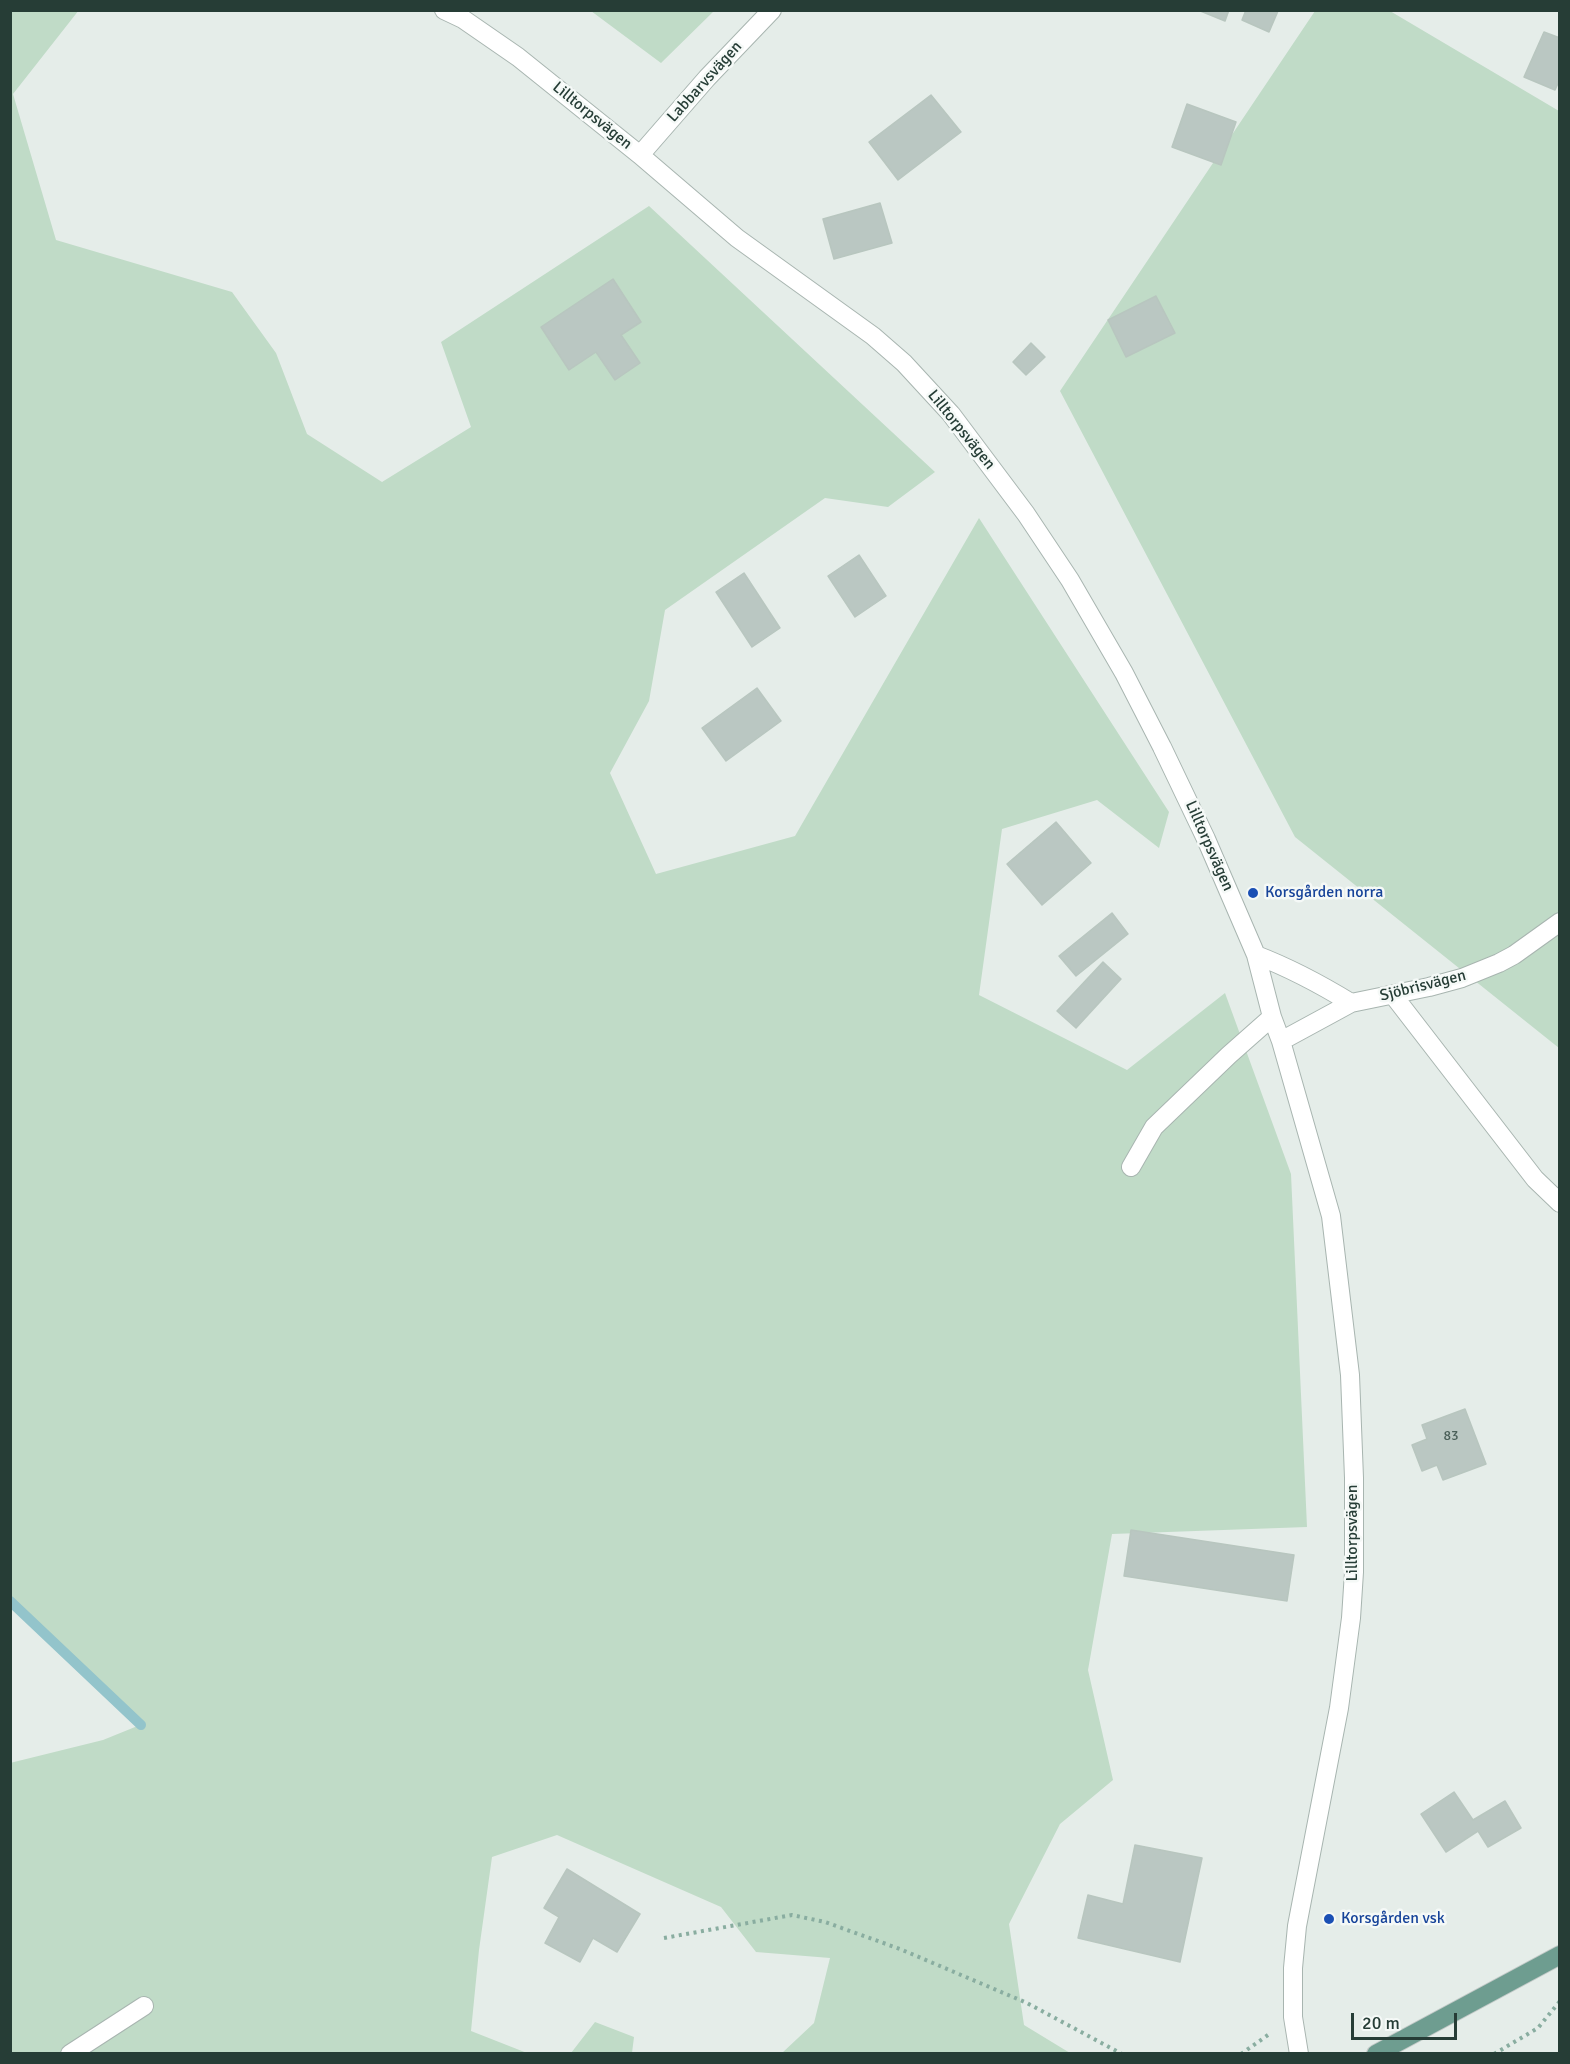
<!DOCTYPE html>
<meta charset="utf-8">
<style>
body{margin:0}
#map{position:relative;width:1570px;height:2064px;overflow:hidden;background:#e5ede9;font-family:Signika,sans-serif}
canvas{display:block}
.frame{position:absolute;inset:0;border:12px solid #263d36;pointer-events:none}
.scale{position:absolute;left:1351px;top:2013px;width:106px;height:27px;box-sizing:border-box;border:3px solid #263d36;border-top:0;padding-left:8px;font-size:18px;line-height:21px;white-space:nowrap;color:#263d36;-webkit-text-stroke:4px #f5f9f7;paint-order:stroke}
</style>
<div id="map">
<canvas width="1570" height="2064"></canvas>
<div class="frame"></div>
<div class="scale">20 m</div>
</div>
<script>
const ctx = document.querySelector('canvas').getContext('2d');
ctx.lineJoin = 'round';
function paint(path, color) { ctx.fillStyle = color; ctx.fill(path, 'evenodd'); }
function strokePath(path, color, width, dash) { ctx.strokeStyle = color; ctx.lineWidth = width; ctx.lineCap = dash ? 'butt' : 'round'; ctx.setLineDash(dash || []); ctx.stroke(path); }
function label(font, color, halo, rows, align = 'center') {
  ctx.font = font + ' Signika,sans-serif'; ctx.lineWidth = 5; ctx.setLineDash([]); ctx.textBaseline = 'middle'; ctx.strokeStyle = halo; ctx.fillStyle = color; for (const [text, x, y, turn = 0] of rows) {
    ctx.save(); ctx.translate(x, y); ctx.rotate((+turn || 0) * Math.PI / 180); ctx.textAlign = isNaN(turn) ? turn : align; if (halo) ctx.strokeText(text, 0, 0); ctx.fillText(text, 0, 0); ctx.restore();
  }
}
paint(new Path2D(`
 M 79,10 L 13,94 L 56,240 L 232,292 L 276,353 L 307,434 L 382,482 L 471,427 L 441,342 L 649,206 L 935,472 L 888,507 L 825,498 L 665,610 L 649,701 L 610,773 L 656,874 L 795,836 L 979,518 L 1169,812 L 1159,848 L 1097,800 L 1002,829 L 979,995 L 1127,1070 L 1225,993 L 1291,1174 L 1307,1527 L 1112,1534 L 1088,1670 L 1113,1780 L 1060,1824 L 1009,1924 L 1024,2025 L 1070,2053 L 782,2053 L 814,2023 L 830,1958 L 756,1952 L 721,1907 L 557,1835 L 492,1857 L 479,1950 L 471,2031 L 527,2053 L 11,2053 L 10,1763 L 103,1740 L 140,1725 L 10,1601 L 10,11 Z
 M 591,11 L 714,11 L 661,63 Z
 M 1315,11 L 1390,11 L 1559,111 L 1559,1048 L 1295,837 L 1060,391 Z
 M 595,2022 L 634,2037 L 632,2053 L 571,2053 Z`), '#c0dbc7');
strokePath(new Path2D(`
 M 10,1601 L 141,1725`), '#93c4cb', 10);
const building = new Path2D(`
 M 1198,10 L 1229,10 L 1225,21 Z
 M 1246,10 L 1277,10 L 1278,11 L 1269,32 L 1242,20 Z
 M 1544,32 L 1560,38 L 1560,79 L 1555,90 L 1524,77 Z
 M 931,95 L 961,132 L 898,180 L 869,142 Z
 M 1187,104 L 1236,122 L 1221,165 L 1172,147 Z
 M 880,203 L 892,243 L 834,259 L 823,219 Z
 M 613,279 L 641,322 L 621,335 L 640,363 L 615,380 L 596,352 L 569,370 L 541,327 Z
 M 1156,296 L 1175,333 L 1126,357 L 1108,320 Z
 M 1031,343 L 1045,357 L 1026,375 L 1013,362 Z
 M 859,555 L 886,596 L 855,617 L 828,576 Z
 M 744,573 L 780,628 L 752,647 L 716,592 Z
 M 757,688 L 781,721 L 726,761 L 702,728 Z
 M 1056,822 L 1091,863 L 1042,905 L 1007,864 Z
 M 1112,913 L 1128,934 L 1076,976 L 1059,956 Z
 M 1103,962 L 1121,979 L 1076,1028 L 1057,1011 Z
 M 1465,1409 L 1486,1464 L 1443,1480 L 1437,1465 L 1422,1471 L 1412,1445 L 1427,1439 L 1422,1425 Z
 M 1131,1530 L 1294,1555 L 1287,1601 L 1124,1576 Z
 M 1454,1792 L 1473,1820 L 1505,1801 L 1521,1828 L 1488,1847 L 1478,1831 L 1446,1852 L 1421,1814 Z
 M 1135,1845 L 1202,1858 L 1180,1962 L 1078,1938 L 1088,1895 L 1123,1904 Z
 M 567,1869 L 640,1914 L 617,1952 L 593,1938 L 580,1962 L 545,1943 L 559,1917 L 544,1908 Z`);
paint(building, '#bac7c2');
strokePath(building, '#b8c6bf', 1.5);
const minor = new Path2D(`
 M 444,10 L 463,19 L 518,57 L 640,155 L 737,238 L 873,336 L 904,363 L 951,414 L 1026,514 L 1070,580 L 1124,673 L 1162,747 L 1206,839 L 1256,955 L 1272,1017 L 1281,1041 L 1331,1216 L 1350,1375 L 1354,1478 L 1354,1572 L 1351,1618 L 1339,1708 L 1297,1926 L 1293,1968 L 1293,2017 L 1299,2054
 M 640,155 L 707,78 L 772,10
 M 1256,955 C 1290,968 1320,984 1351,1003
 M 1393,995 L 1535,1179 L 1560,1203
 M 1281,1041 L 1351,1003 L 1429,987 L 1462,978 L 1499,963 L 1514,955 L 1560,922
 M 1131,1167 L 1154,1127 L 1229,1055 L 1272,1017
 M 70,2054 L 144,2006`);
const major = new Path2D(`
 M 1376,2054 L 1560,1955`);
strokePath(minor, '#a8b5b0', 20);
strokePath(major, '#c2c9c7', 20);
strokePath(new Path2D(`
 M 664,1938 L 792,1915 L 825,1922 L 900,1949 L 1027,2003 L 1122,2054
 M 1241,2054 L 1268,2035
 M 1494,2054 L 1538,2028 L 1560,2001`), '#89ada0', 4, [3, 4.5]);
strokePath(minor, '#fff', 18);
strokePath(major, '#6e9d90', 18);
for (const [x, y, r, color] of [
 [1253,893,6,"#1a4fb4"],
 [1329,1919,6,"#1a4fb4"]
]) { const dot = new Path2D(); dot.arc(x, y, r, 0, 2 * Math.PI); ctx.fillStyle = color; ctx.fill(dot); strokePath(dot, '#f5f9f7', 2); }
label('14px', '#4b6059', null, [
 ["83",1451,1436]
]);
label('16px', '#263d36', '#f5f9f7', [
 ["Labbarvsvägen",705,82,-48],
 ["Lilltorpsvägen",592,116,39],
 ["Lilltorpsvägen",961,430,51],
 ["Lilltorpsvägen",1209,846,66],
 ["Sjöbrisvägen",1423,986,-14],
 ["Lilltorpsvägen",1353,1533,-90]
]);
label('16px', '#164399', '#f5f9f7', [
 ["Korsgården norra",1265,893],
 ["Korsgården vsk",1341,1919]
], 'left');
</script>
